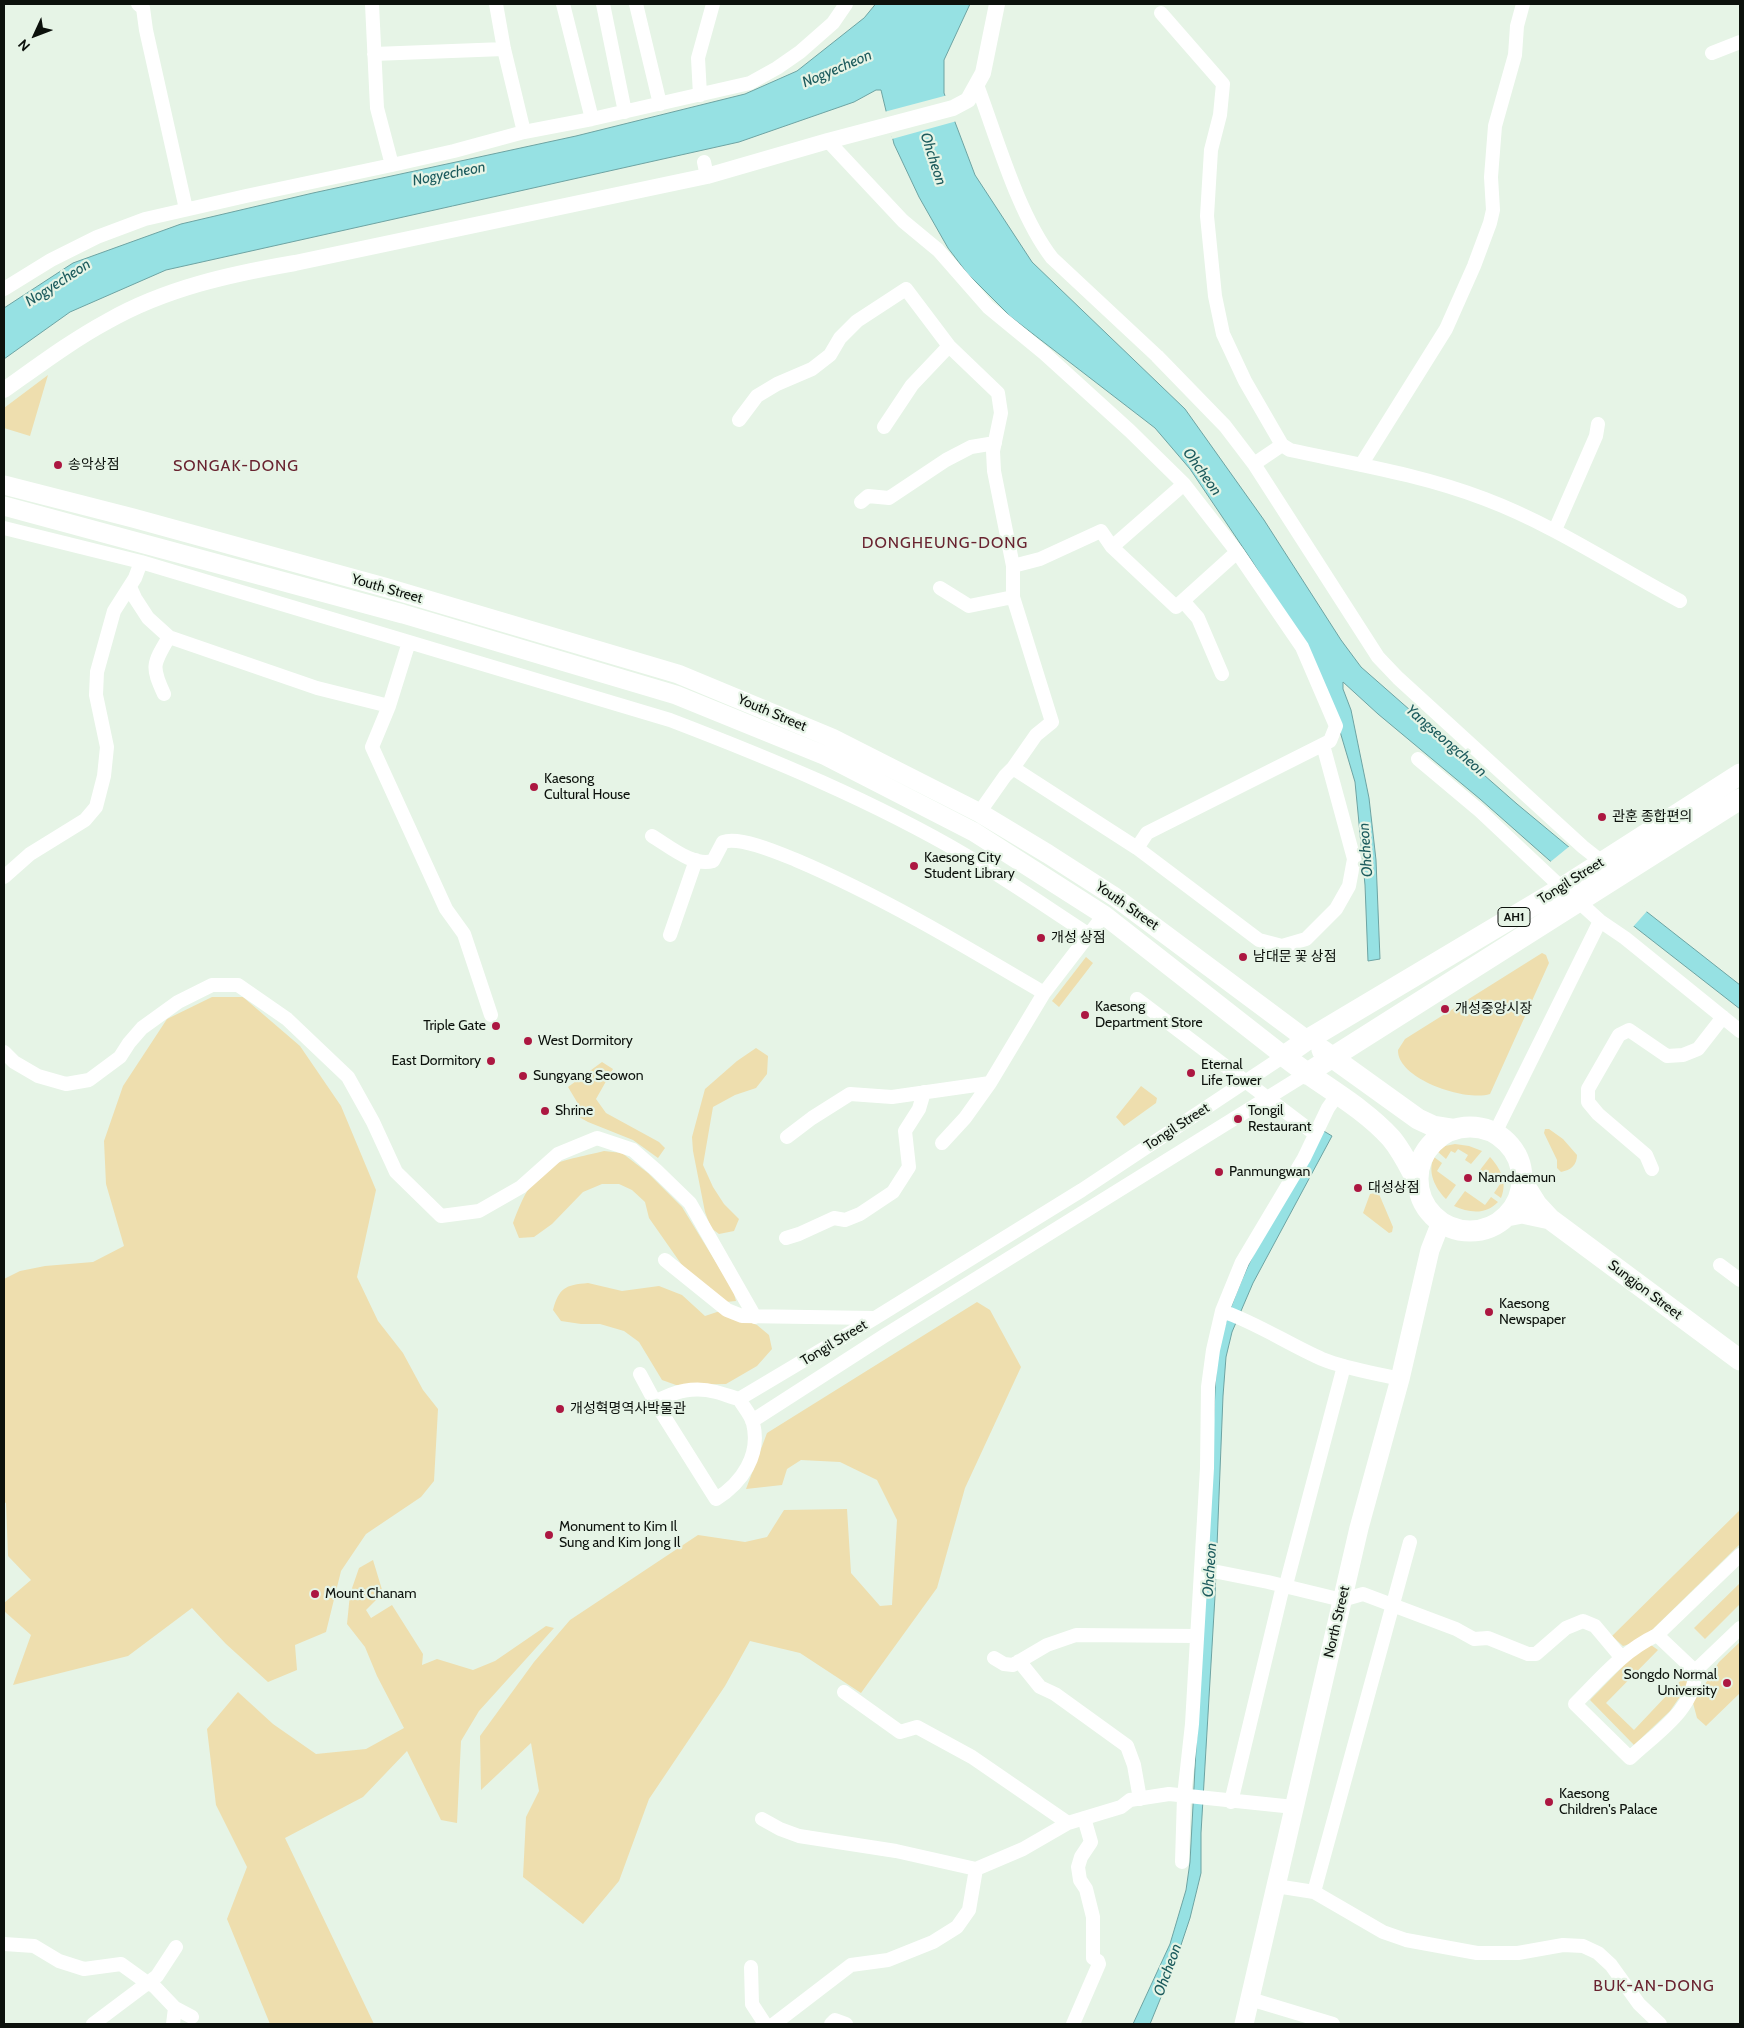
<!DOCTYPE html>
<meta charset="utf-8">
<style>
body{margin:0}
#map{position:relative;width:1744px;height:2028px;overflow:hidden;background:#e6f4e6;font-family:Cabin,sans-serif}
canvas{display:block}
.frame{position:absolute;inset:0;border:5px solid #0c110c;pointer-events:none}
.north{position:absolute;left:10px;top:10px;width:50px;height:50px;-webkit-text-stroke:4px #e6f4e6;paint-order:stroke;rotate:227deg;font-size:14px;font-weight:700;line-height:20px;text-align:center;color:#0c110c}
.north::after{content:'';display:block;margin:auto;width:18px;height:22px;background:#0c110c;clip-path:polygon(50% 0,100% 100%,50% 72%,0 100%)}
</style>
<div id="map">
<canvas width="1744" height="2028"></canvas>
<div class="frame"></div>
<div class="north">N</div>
</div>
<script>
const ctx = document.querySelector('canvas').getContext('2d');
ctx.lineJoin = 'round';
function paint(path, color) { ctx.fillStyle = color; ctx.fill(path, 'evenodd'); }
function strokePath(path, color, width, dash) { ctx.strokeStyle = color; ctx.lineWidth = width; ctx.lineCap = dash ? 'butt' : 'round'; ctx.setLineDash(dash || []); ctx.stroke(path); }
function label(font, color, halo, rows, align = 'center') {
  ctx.font = font + ' Cabin,"Noto Sans KR",sans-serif'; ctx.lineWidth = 4.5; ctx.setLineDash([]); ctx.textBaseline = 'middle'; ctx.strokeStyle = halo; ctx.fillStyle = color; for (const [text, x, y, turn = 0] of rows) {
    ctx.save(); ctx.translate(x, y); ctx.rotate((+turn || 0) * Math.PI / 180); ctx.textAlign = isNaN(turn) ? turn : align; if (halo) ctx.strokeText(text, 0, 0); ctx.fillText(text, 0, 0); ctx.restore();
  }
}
paint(new Path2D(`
 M 48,375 L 30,436 L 4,428 L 4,408 Z
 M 1542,953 L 1546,955 L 1549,963 L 1490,1094 C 1466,1102 1397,1079 1398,1050 L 1405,1039 Z
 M 1086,957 L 1093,963 L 1059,1007 L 1052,1001 Z
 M 212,997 L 243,997 L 300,1046 L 341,1106 L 376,1190 L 357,1277 L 378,1321 L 403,1353 L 423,1390 L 438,1409 L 434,1481 L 421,1497 L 366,1534 L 341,1571 L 326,1632 L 295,1645 L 297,1670 L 268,1682 L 226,1644 L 192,1608 L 128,1656 L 13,1685 L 31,1635 L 4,1611 L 4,1603 L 31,1580 L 8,1556 L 6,1503 L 4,1502 L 4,1279 L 20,1271 L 45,1266 L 93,1262 L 124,1246 L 106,1184 L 104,1141 L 123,1086 L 167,1019 Z
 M 756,1048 L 768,1056 L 767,1074 L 756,1088 L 735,1095 L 713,1107 L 703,1165 L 713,1187 L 724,1204 L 739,1219 L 734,1231 L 719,1234 L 711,1228 L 705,1212 L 693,1151 L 692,1137 L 705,1089 L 737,1061 Z
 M 602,1062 L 613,1069 L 596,1099 L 606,1113 L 659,1142 L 665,1148 L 658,1158 L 633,1140 L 588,1122 L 579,1117 L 583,1112 L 568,1087 Z
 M 1141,1086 L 1157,1098 L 1156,1103 L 1124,1126 L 1116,1117 Z
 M 1545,1129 L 1549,1129 L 1563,1139 L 1577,1155 C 1577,1165 1571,1170 1561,1172 L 1557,1168 L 1557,1160 L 1544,1133 Z
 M 1455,1144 L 1469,1146 L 1482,1151 L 1471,1164 L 1465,1160 L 1468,1155 L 1458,1149 L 1455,1153 L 1451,1151 L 1446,1159 L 1438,1152 L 1445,1146 Z
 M 604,1151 L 622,1153 L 648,1173 L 682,1207 L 733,1290 L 736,1301 L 726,1302 L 684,1268 L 649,1218 L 645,1202 L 632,1190 L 619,1184 L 602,1184 L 583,1192 L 552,1224 L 534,1237 L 519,1238 L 513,1223 C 521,1202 530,1178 551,1166 C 563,1159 590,1155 604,1151 Z
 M 1434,1157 L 1442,1163 L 1437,1171 L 1456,1185 L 1446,1199 C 1435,1188 1427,1172 1434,1157 Z
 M 1490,1157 C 1500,1168 1508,1182 1501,1198 L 1494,1193 L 1500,1184 L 1480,1170 Z
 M 1465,1191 L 1485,1205 L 1491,1197 L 1498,1202 C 1486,1215 1469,1213 1454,1206 Z
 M 1375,1193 L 1379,1194 L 1393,1227 L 1392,1232 L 1389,1233 L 1363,1213 L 1370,1194 Z
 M 588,1283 L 622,1291 L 659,1286 L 682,1295 L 705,1316 L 720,1311 L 757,1325 L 769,1335 L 772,1349 L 757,1366 L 726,1384 L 676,1385 L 662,1380 L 639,1342 L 624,1331 L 600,1324 L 581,1324 L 561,1321 L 553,1310 C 559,1288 565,1285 588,1283 Z
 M 977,1302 L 990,1310 L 1021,1367 L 965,1488 L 937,1588 L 861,1693 L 800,1653 L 750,1641 L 725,1686 L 649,1799 L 619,1881 L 583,1924 L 523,1877 L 526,1817 L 539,1791 L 531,1743 L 481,1790 L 480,1736 L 534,1662 L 570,1620 L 698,1535 L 745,1542 L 767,1537 L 784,1510 L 847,1509 L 851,1573 L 880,1606 L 892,1605 L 897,1520 L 877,1480 L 840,1462 L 801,1460 L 787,1469 L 782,1485 L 746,1489 L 767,1433 Z
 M 1740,1510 L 1740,1544 L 1653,1629 L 1636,1642 L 1623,1646 L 1612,1636 Z
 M 373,1560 L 383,1593 L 366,1610 L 371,1618 L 392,1605 L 423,1654 L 422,1665 L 437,1659 L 473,1670 L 495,1661 L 546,1626 L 554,1628 L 479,1711 L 461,1741 L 457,1823 L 441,1820 L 407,1751 L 363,1797 L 285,1838 L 374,2024 L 270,2024 L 227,1919 L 247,1867 L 216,1805 L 207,1729 L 238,1692 L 273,1724 L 316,1754 L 366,1749 L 404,1728 L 377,1676 L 365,1647 L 347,1624 L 350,1594 L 359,1568 Z
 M 1740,1583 L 1740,1604 L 1705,1639 L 1694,1628 Z
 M 1740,1642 L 1740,1693 L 1706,1726 L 1697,1718 L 1693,1703 L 1719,1662 Z
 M 1651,1645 L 1658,1650 L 1606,1703 L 1634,1730 L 1684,1677 L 1687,1680 L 1688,1685 L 1670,1711 L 1634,1745 L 1590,1700 L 1640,1649 Z`), '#eedeae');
const water = new Path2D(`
 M 876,4 L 970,4 L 944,60 L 944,93 L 975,175 L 1032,262 L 1185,409 L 1264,520 L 1341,640 L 1361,667 L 1517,804 L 1647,912 L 1740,985 L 1740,1009 L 1549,860 L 1480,799 L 1378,714 L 1343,682 L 1343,689 L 1351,710 L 1369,798 L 1376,860 L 1380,959 L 1368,961 L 1365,885 L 1355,782 L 1336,718 L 1309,652 L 1252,561 L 1190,469 L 1155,428 L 1011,317 L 967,273 L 948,248 L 919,197 L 894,144 L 881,90 L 876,90 L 854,102 L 739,142 L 166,270 L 70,312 L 4,359 L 4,308 L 73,263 L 181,224 L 313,193 L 576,136 L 745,94 L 797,71 L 864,18 Z
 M 1322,1130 L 1332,1136 L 1253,1283 L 1232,1332 L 1226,1357 L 1223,1396 L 1215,1596 L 1201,1833 L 1201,1873 L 1190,1918 L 1175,1963 L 1150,2024 L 1133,2024 L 1170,1944 L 1186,1890 L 1190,1862 L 1217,1354 C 1236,1272 1282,1202 1322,1130 Z`);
paint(water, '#96e1e3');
strokePath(water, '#6da3a2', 1);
paint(new Path2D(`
 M 948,95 L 957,121 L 892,139 L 884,112 Z
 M 1571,845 L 1648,910 L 1632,928 L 1549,863 Z`), '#e6f4e6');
strokePath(new Path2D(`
 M 138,4 L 143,8 L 146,30 L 186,209
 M 372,4 L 377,108 L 392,165
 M 496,4 L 504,49 L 524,132
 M 563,4 L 592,119
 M 603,4 L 625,112
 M 636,4 L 660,104
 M 1161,13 L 1223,84 L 1220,115 L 1211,150 L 1207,216 L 1215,296 L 1223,334 L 1245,381 L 1282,445 L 1290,450 C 1355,464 1423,475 1485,499 C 1554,525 1616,567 1680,601
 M 1712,53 L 1740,42
 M 374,54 L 504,49
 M 977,85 C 997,138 1018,214 1052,258 L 1157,356 L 1225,426 L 1254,464 L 1378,657 L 1398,678 L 1583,847 L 1602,862
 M 700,95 L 698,58 L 713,4
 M 828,141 L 903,221 L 938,250 L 988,307 L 1044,353 L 1130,431 L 1184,484 L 1237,552 L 1302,647 L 1336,726 L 1330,741 L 1147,833 L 1137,848
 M 704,162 L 707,176
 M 4,289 L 51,260 L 97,237 L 145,219 L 246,196 L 392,165 L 454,151 L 524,132 L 592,119 L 750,83 L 777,68 L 800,52 L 833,23 L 846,4
 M 739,420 L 757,396 L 777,384 L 812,369 L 830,355 L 840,338 L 857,321 L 906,289 L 949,346 L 998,393 L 1001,413 L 993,451 L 994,471 L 1013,566 L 1013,597 L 1052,722 L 1036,735 L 1013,768
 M 884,427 L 912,385 L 949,346
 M 1254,464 L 1282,445
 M 1361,465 L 1446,329 L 1474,266 L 1490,223 L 1493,210 L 1491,177 L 1495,126 L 1515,55 L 1517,26 L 1523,4
 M 861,502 L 868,496 L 889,498 L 946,460 L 971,447 L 995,443
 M 4,528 L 141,562
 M 1555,530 L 1596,436 L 1598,424
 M 1112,547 L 1184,484
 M 1013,566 L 1040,559 L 1101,531 L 1112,547 L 1176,607 L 1237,552
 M 130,587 L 135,598 L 148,618 L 169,637 L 317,688 L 389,706
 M 940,588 L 969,606 L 1013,597
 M 1183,601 L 1198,618 L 1222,674
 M 409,642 L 389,706 L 372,747 L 446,909 L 464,934 L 491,1015
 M 164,694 C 151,666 153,664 169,637
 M 1418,759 L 1480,811 L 1562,888
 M 979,813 L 1005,776 L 1013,768 L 1137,848 L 1259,940 L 1282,946 L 1306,939 L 1336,909 L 1349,886 L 1354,859 L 1323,745
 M 652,836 C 669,846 693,867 713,861 L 723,842 C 740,836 779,853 796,860 C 883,897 963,945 1044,993
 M 4,877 L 30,854 L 85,820 L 96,807 L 104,776 L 107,747 L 96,695 L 97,672 L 114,611 L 135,578 L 141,562 L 670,720 C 772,759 873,801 967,856 C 1008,880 1048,908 1088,934
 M 1579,902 L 1600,921 L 1625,938 L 1740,1031
 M 670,935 L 696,860
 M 1137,999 L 1315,1134
 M 4,1052 L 14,1062 L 38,1076 L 66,1084 L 89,1080 L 120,1057 L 129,1043 L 142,1028 L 178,1002 L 212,985 L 238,985 L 287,1019 L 348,1077 L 373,1122 L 396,1172 L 441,1216 L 479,1211 L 521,1187 L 558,1154 L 597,1138 L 633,1150 L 657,1171 L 690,1203 L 755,1317
 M 1495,1133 L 1600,921
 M 787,1137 L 812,1118 L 850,1094 L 892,1097 L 990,1083 L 1044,993 L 1104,915
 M 942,1143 L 965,1118 L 990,1083
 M 1652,1169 L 1646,1155 L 1598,1114 L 1588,1102 L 1588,1089 L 1619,1035 L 1629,1030 L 1667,1056 L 1683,1055 L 1698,1049 L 1723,1017
 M 786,1238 L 799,1234 L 834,1218 L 845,1220 L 860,1214 L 893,1192 L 909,1167 L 905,1131 L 919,1109 L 924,1092
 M 665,1260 L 727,1310 L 742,1316 L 874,1318
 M 1720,1265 L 1740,1280
 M 1222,1311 C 1257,1323 1288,1344 1322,1359 C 1347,1369 1374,1373 1400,1379
 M 640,1374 L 655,1402 L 716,1499 C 742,1483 761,1455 753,1423 C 751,1415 743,1406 739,1399 C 731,1397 724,1394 716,1392 C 694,1386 675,1391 655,1402
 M 739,1399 L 875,1318 L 1082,1190 L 1284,1056
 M 752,1421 L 884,1336 L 1306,1074
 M 1201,1571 L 1218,1572 L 1268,1582 L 1342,1600 L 1363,1594 L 1456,1629 L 1474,1639 L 1488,1638 L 1528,1654 L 1536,1654 L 1566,1628 L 1583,1621 L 1595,1626 L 1621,1657
 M 1657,1635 L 1695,1671 C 1696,1709 1655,1734 1630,1758 L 1575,1704 C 1601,1678 1623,1651 1657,1635 L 1740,1555
 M 994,1658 L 1004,1664 L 1013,1665 L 1047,1645 L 1076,1635 L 1197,1636
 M 1019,1661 L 1040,1687 L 1055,1694 L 1127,1746 L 1134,1765 L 1140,1799
 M 1695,1671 L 1740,1628
 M 844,1692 L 900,1732 L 917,1727 L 972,1757 L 1068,1823
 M 1231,1802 L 1283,1586 L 1287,1581 L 1344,1366
 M 762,1819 L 780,1829 L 799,1836 L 896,1851 L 976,1869
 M 1182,1862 L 1184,1796 L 1192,1724 L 1207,1468 L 1208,1387 L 1213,1350 L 1222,1311 L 1242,1262 L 1304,1158 L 1328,1108 L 1338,1094
 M 1276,1886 L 1314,1892 L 1383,1932 L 1406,1940 L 1477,1953 L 1518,1953 L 1563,1945 L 1583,1946 L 1598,1953 L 1611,1965 L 1639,2004 L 1660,2024
 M 1314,1892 L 1410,1542
 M 4,1944 L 34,1946 L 59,1961 L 84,1969 L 121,1964 L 146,1982 L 154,1986 L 175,2008 L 192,2017
 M 751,1967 L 752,2004 L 765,2024
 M 1250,1999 L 1333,2024
 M 93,2024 L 157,1976 L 176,1947
 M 173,2024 L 175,2008
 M 774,2024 L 851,1965 L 888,1960 L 933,1942 L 957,1927 L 969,1910 L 976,1869 L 1023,1849 L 1068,1823 L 1121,1807 L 1130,1800 L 1169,1794 L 1294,1807
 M 831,2024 L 835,2020 L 846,2024
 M 1073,2024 L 1099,1964 L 1098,1961 L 1093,1958 L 1093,1917 L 1086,1889 L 1080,1880 L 1078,1867 L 1081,1857 L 1091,1842 L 1084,1818`), '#fff', 14);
strokePath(new Path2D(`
 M 4,390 C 38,366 71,341 108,321 C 166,288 231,274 295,263 L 707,176 L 828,141 L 953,108 L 968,100 L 983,73 L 997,4`), '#fff', 16);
strokePath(new Path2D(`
 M 4,485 L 133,518 L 384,587 L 678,674 L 832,738 L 980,813 L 1048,854 L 1115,897 L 1307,1040
 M 4,506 L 403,614 L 676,695 L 826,756 L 974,832 L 1104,915 L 1284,1056
 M 1244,2024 L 1359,1528 L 1400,1379 L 1430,1250 L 1441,1222`), '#fff', 19);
strokePath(new Path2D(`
 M 1322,1050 L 1418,1119 L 1433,1126 L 1452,1129
 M 1306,1074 L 1740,799
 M1418 1179a52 52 0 1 1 104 0a52 52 0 1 1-104 0Z
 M 1417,1181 C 1409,1166 1402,1151 1391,1138 C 1361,1105 1319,1084 1284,1056 L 1307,1040 L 1562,888 L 1740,774
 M 1507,1216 L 1522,1213 L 1550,1219 L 1537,1205 L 1522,1181
 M 1550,1219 L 1740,1360`), '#fff', 21);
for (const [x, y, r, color] of [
 [58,465,5,"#ac1741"],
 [534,787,5,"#ac1741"],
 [1602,817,5,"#ac1741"],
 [914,866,5,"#ac1741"],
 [1041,938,5,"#ac1741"],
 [1243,957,5,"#ac1741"],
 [1445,1009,5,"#ac1741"],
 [1085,1015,5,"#ac1741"],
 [496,1026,5,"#ac1741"],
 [528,1041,5,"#ac1741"],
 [491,1061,5,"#ac1741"],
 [1191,1073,5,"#ac1741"],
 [523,1076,5,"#ac1741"],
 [545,1111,5,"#ac1741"],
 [1238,1119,5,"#ac1741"],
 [1219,1172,5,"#ac1741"],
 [1468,1178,5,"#ac1741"],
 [1358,1188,5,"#ac1741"],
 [1489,1312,5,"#ac1741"],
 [560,1409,5,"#ac1741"],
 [549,1535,5,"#ac1741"],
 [315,1594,5,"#ac1741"],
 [1727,1683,5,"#ac1741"],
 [1549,1802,5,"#ac1741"]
]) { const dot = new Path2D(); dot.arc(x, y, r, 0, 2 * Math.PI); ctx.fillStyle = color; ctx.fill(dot); strokePath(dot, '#e6f4e6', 2); }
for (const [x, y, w] of [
 [1514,917,32]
]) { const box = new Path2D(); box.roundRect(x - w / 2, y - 9.5, w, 19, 4); ctx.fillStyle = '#e6f4e6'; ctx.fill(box); strokePath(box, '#0c110c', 1); }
label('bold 12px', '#0c110c', null, [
 ["AH1",1514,917]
]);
label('14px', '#0c110c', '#e6f4e6', [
 ["송악상점",68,465],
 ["Kaesong",544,779],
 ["Cultural House",544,795],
 ["관훈 종합편의",1612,817],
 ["Kaesong City",924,858],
 ["Student Library",924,874],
 ["개성 상점",1051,938],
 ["남대문 꽃 상점",1253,957],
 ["Kaesong",1095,1007],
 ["Department Store",1095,1023],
 ["개성중앙시장",1455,1009],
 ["Triple Gate",486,1026,"right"],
 ["West Dormitory",538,1041],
 ["East Dormitory",481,1061,"right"],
 ["Eternal",1201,1065],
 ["Life Tower",1201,1081],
 ["Sungyang Seowon",533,1076],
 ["Shrine",555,1111],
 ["Tongil",1248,1111],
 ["Restaurant",1248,1127],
 ["Panmungwan",1229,1172],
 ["Namdaemun",1478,1178],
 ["대성상점",1368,1188],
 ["Kaesong",1499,1304],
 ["Newspaper",1499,1320],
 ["개성혁명역사박물관",570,1409],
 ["Monument to Kim Il",559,1527],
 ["Sung and Kim Jong Il",559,1543],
 ["Mount Chanam",325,1594],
 ["Songdo Normal",1717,1675,"right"],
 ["University",1717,1691,"right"],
 ["Kaesong",1559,1794],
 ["Children's Palace",1559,1810]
], 'left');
label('14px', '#0c110c', '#e6f4e6', [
 ["Youth Street",387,589,16],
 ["Youth Street",772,713,23],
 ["Tongil Street",1571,881,-32],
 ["Youth Street",1127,906,35],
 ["Tongil Street",1177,1127,-33],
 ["Sungjon Street",1645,1290,37],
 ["Tongil Street",834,1343,-31],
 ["North Street",1337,1622,-77]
]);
label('italic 15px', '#1c5b5d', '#e6f4e6', [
 ["Nogyecheon",837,69,-23],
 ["Ohcheon",933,159,72],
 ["Nogyecheon",449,174,-11],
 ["Nogyecheon",58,283,-33],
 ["Ohcheon",1202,472,54],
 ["Yangseongcheon",1446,741,41],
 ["Ohcheon",1366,850,-94],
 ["Ohcheon",1210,1570,-86],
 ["Ohcheon",1168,1970,-70]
]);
ctx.letterSpacing = '1px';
label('16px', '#692330', '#e6f4e6', [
 ["SONGAK-DONG",236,466],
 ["DONGHEUNG-DONG",945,543],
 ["BUK-AN-DONG",1654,1986]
]);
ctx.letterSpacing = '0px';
</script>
